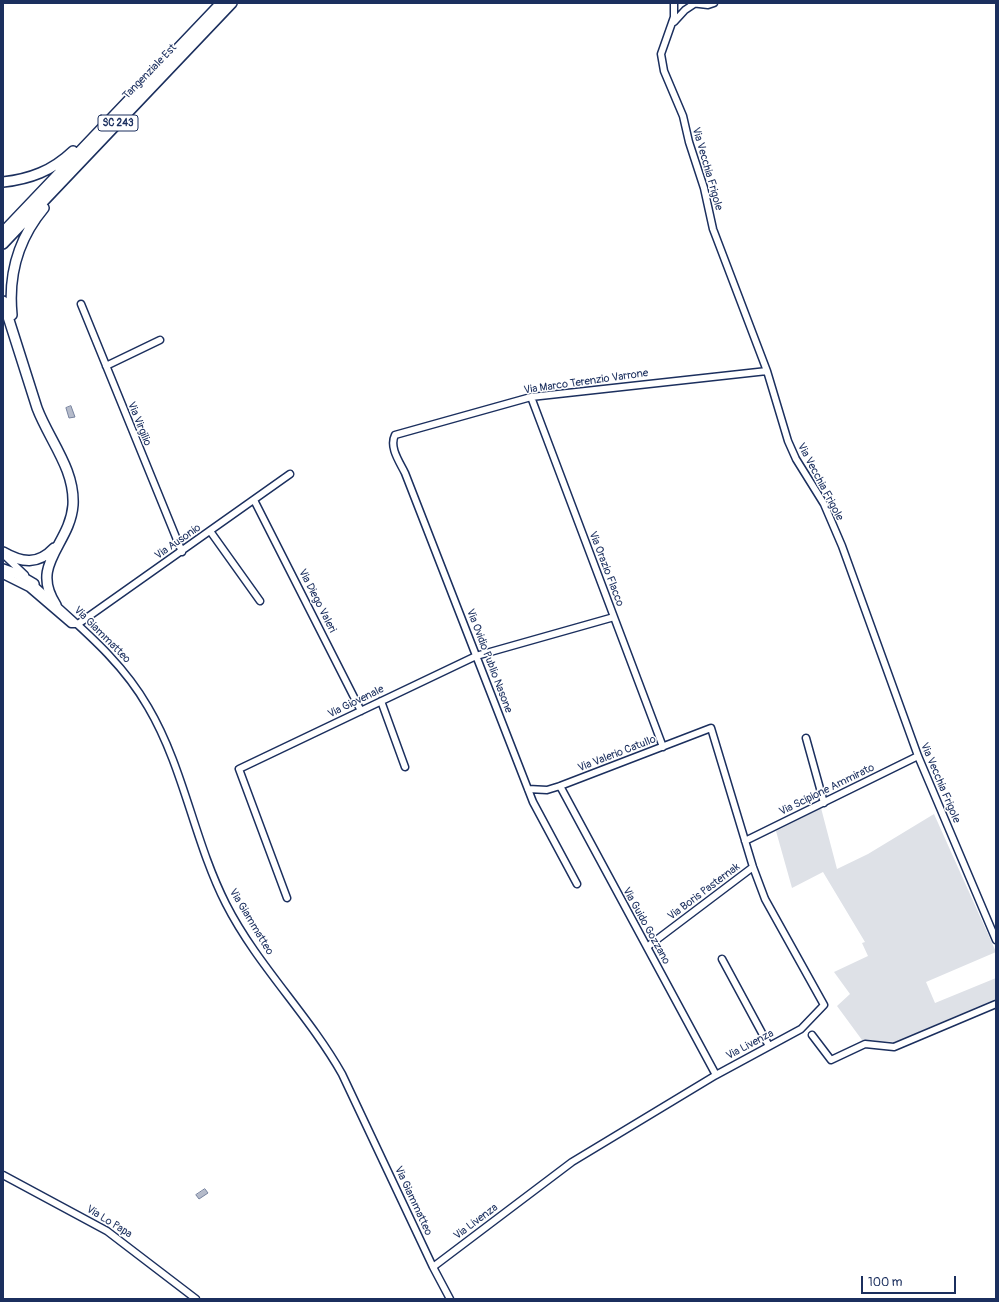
<!DOCTYPE html>
<style>
body{margin:0}
#map{position:relative;width:999px;height:1302px;overflow:hidden;background:#fff;font-family:Pangolin,sans-serif}
canvas{display:block}
.frame{position:absolute;inset:0;border:4px solid #1b2f5e;pointer-events:none}
.scale{position:absolute;left:861px;top:1276px;width:95px;height:18px;box-sizing:border-box;border:2px solid #1b2f5e;border-top:0;padding-left:5px;font-size:12px;line-height:14px;white-space:nowrap;color:#1b2f5e;-webkit-text-stroke:3px #fff;paint-order:stroke}
</style>
<div id="map">
<canvas width="999" height="1302"></canvas>
<div class="frame"></div>
<div class="scale">100 m</div>
</div>
<script>
const ctx = document.querySelector('canvas').getContext('2d');
ctx.lineJoin = 'round';
function paint(path, color) { ctx.fillStyle = color; ctx.fill(path, 'evenodd'); }
function strokePath(path, color, width, dash) { ctx.strokeStyle = color; ctx.lineWidth = width; ctx.lineCap = dash ? 'butt' : 'round'; ctx.setLineDash(dash || []); ctx.stroke(path); }
function label(font, color, halo, rows, align = 'center') {
  ctx.font = font + ' Pangolin,sans-serif'; ctx.lineWidth = 3; ctx.setLineDash([]); ctx.textBaseline = 'middle'; ctx.strokeStyle = halo; ctx.fillStyle = color; for (const [text, x, y, turn = 0] of rows) {
    ctx.save(); ctx.translate(x, y); ctx.rotate((+turn || 0) * Math.PI / 180); ctx.textAlign = isNaN(turn) ? turn : align; if (halo) ctx.strokeText(text, 0, 0); ctx.fillText(text, 0, 0); ctx.restore();
  }
}
paint(new Path2D(`
 M 821,808 L 837,869 L 868,854 L 934,814 L 996,952 L 926,982 L 935,1003 L 996,978 L 996,999 L 895,1042 L 862,1040 L 837,1006 L 850,994 L 834,972 L 868,956 L 862,943 L 865,942 L 823,872 L 792,888 L 776,831 Z`), '#dee1e7');
const water = new Path2D(`
 M 71,406 L 75,417 L 69,418 L 66,408 Z
 M 205,1189 L 208,1193 L 199,1199 L 196,1195 Z`);
paint(water, '#b5bbca');
strokePath(water, '#77839f', 1);
const minor = new Path2D(`
 M 674,3 L 674,17 L 661,54 L 664,71 L 683,116 L 689,142 L 704,188 L 713,229 L 767,371 L 788,441 L 796,459 L 824,504 L 842,546 L 918,756 L 996,940
 M 691,3 L 708,5 L 714,3
 M 674,22 L 685,10 L 694,4
 M 81,304 L 182,552
 M 106,366 L 160,340
 M 531,397 L 663,747
 M 254,500 L 361,711
 M 210,531 L 260,601
 M 4,555 L 25,575
 M 3,575 L 29,588 L 71,624 L 78,624 L 290,474
 M 31,582 C 73,622 119,656 148,707 C 184,768 194,841 226,904 C 257,965 308,1014 342,1074 L 433,1267 L 450,1299
 M 381,701 L 405,767
 M 806,738 L 824,803
 M 560,786 L 716,1075
 M 745,841 L 918,756
 M 577,884 L 533,802 L 405,473 C 399,461 389,447 395,435 L 531,397 L 767,371
 M 287,898 L 239,769 L 476,656 L 614,617
 M 647,947 L 753,867
 M 722,959 L 769,1046
 M 812,1035 L 831,1060 L 865,1044 L 894,1047 L 996,1004
 M 3,1175 L 107,1231 L 196,1299
 M 433,1267 L 572,1162 L 716,1075 L 801,1029 L 824,1005 L 765,899 L 753,867 L 711,728 L 560,786 L 547,790 L 528,789`);
const highway = new Path2D(`
 M 3,182 C 30,179 52,171 73,151
 M 3,232 L 221,3
 M 3,244 L 232,3
 M 3,301 L 37,408 C 49,440 75,469 73,505 C 70,545 29,564 56,605
 M 12,315 C 8,275 18,239 44,208
 M 3,552 C 22,563 38,565 54,548
 M 3,569 L 17,574 L 34,584`);
strokePath(minor, '#1b2f5e', 9);
strokePath(highway, '#1b2f5e', 12);
strokePath(minor, '#fff', 6);
strokePath(highway, '#fff', 9);
for (const [x, y, w] of [
 [118,123,40]
]) { const box = new Path2D(); box.roundRect(x - w / 2, y - 8, w, 16, 3); ctx.fillStyle = '#fff'; ctx.fill(box); strokePath(box, '#1b2f5e', 1); }
label('bold 10px', '#1b2f5e', null, [
 ["SC 243",118,123]
]);
label('11px', '#1b2f5e', '#fff', [
 ["Tangenziale Est",150,72,-46],
 ["Via Vecchia Frigole",707,169,74],
 ["Via Marco Terenzio Varrone",586,382,-8],
 ["Via Virgilio",139,424,68],
 ["Via Vecchia Frigole",820,482,62],
 ["Via Ausonio",178,542,-35],
 ["Via Orazio Flacco",606,569,69],
 ["Via Diego Valeri",317,601,63],
 ["Via Giammatteo",102,635,45],
 ["Via Ovidio Publio Nasone",489,661,69],
 ["Via Giovenale",356,702,-26],
 ["Via Valerio Catullo",617,754,-21],
 ["Via Vecchia Frigole",940,783,67],
 ["Via Scipione Ammirato",827,790,-26],
 ["Via Boris Pasternak",704,892,-37],
 ["Via Giammatteo",251,922,59],
 ["Via Guido Gozzano",646,926,61],
 ["Via Livenza",750,1045,-28],
 ["Via Giammatteo",413,1201,65],
 ["Via Lo Papa",109,1222,32],
 ["Via Livenza",476,1222,-37]
]);
</script>
